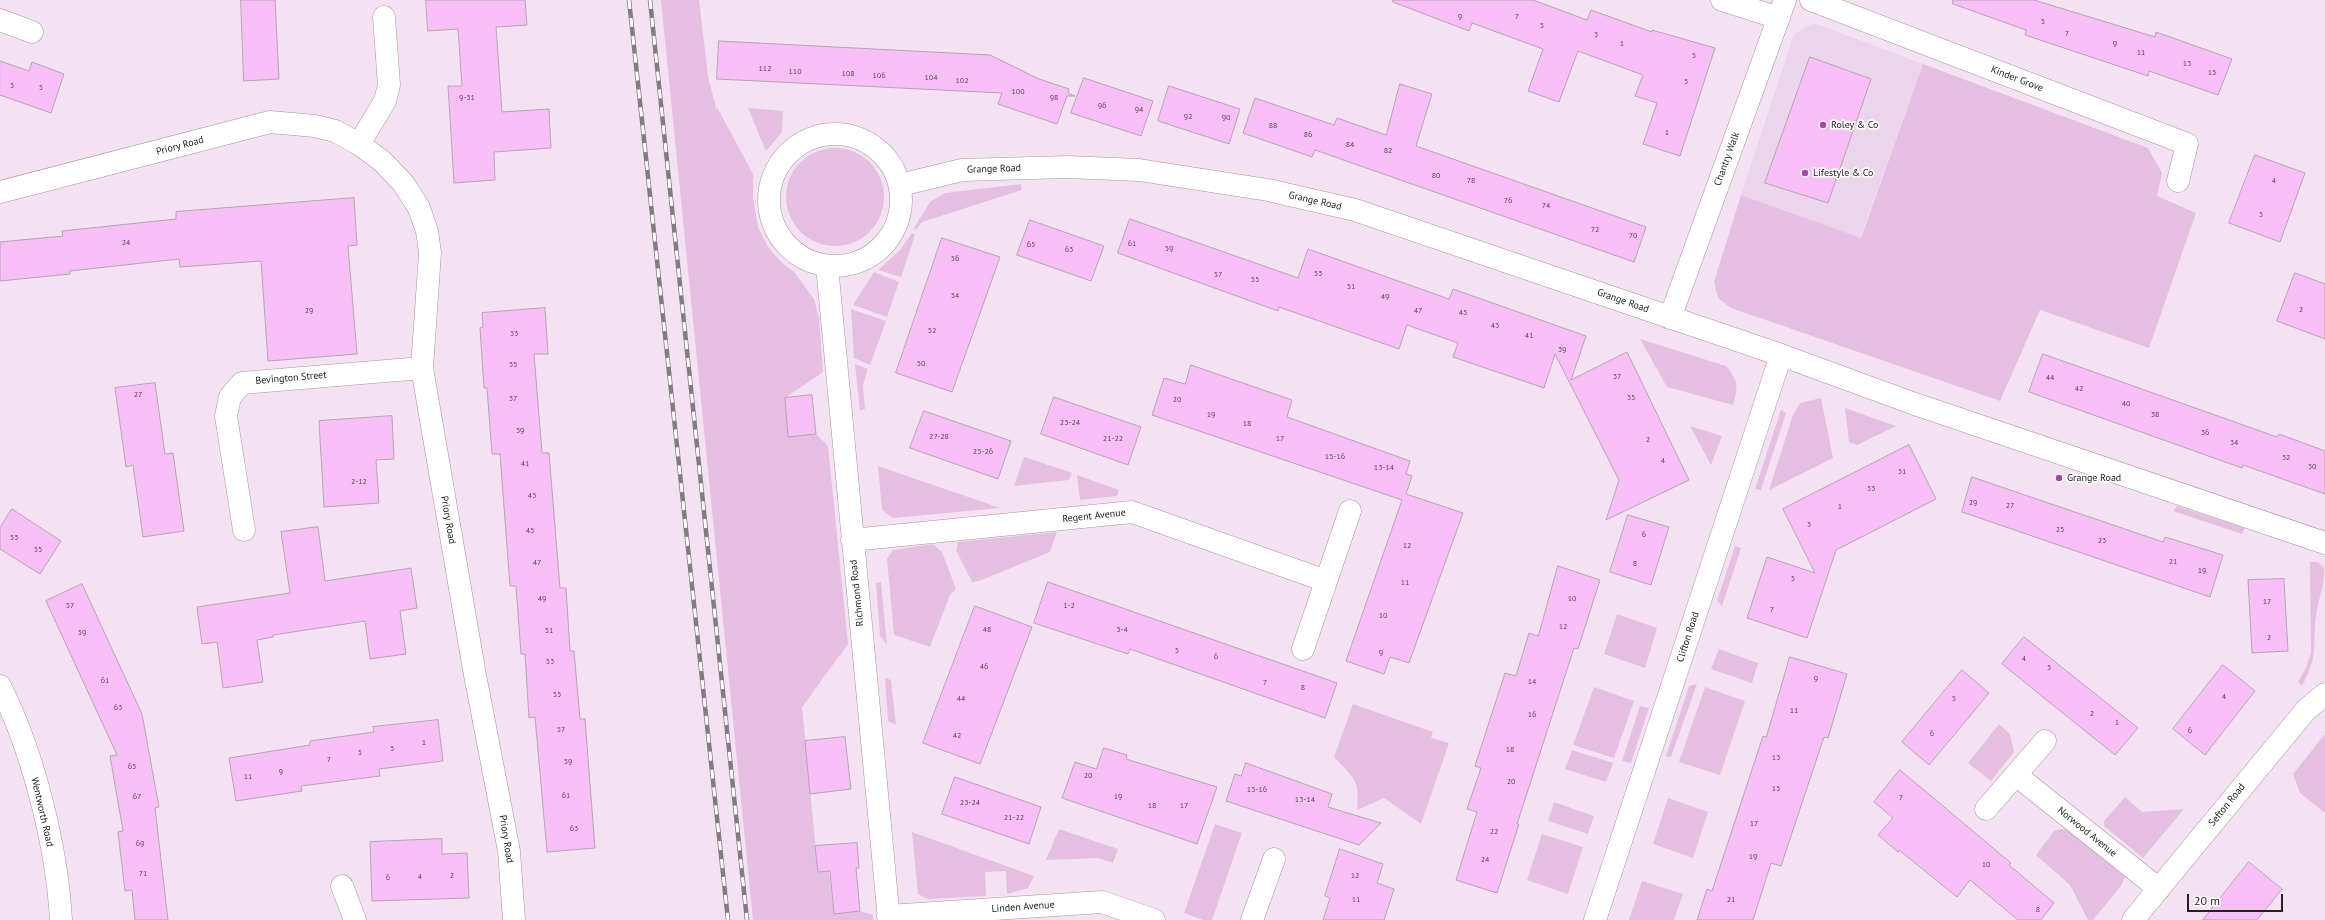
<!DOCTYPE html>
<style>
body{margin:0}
#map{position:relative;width:2325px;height:920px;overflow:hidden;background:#f4e2f3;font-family:"PT Sans",sans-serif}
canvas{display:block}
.scale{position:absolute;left:2187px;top:894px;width:96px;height:18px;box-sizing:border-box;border:2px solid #262026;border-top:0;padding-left:5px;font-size:12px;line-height:14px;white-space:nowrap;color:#262026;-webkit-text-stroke:3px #fff;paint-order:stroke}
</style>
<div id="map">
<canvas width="2325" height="920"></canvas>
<div class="scale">20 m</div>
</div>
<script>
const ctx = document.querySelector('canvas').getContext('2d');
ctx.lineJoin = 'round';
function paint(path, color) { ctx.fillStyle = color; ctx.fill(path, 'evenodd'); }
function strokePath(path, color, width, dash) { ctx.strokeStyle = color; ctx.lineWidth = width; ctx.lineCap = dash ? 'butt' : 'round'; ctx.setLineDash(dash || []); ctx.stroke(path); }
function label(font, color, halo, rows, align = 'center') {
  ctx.font = font + ' "PT Sans",sans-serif'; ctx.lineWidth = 3.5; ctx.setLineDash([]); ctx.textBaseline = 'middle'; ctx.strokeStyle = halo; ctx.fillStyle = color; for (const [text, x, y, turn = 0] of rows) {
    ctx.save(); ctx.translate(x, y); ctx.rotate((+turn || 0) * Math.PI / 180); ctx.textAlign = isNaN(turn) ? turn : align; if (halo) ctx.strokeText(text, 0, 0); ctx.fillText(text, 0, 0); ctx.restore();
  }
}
paint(new Path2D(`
 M 1814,23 L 1923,64 L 1860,238 L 1741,195 L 1794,34 Z`), '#ecd4ea');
paint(new Path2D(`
 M 661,0 L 699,0 L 708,76 L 716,108 L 718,109 L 753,174 L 753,197 L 758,227 L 768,247 L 781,262 L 795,273 L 814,299 L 819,318 L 823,372 L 785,398 L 789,436 L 816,434 L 828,446 L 848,644 L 802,707 L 818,872 L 829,871 L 834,914 L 860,911 L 873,915 L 873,920 L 753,920 Z
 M 1923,64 L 2148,148 L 2162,173 L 2157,196 L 2196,213 L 2149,348 L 2040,310 L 2000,401 L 1731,308 L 1718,298 L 1714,282 L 1741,195 L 1861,238 Z
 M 748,108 L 783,111 L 782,132 L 766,151 Z
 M786 197a49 49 0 1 1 98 0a49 49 0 1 1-98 0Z
 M 1021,184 L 1022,190 L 922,222 L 916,230 L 914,228 L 930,202 L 945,193 Z
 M 912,233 L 915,235 L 901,277 L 878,270 L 900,250 Z
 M 874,272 L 899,282 L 887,317 L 853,305 Z
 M 851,309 L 886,321 L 870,365 L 854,358 Z
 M 1640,339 L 1726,366 C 1739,381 1738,387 1733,405 L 1667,387 Z
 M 855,364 L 868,369 L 863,385 L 865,409 L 860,411 Z
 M 1821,398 L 1833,458 L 1769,490 L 1793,415 L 1800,403 Z
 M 1845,408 L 1896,426 L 1857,445 L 1849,442 Z
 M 1781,410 L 1786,413 L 1761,490 L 1755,489 Z
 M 1690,426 L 1722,436 L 1711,465 Z
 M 1024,457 L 1072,473 L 1069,480 L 1014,486 Z
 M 878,466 L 1000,508 L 893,518 L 882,510 Z
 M 1077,475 L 1119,490 L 1117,496 L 1080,500 Z
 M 2177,506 L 2245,528 L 2242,534 L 2173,511 Z
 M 1057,532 L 1050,552 L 979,581 L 972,582 L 956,550 L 958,542 Z
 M 933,544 L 942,552 L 956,589 L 950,595 L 930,647 L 894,635 L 887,559 L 893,550 Z
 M 1735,546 L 1741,548 L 1722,606 L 1717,601 Z
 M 2310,562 L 2318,562 L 2324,568 C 2325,586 2318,599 2316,616 C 2312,647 2319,655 2302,686 L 2298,682 L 2306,668 L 2311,652 Z
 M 881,582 L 887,645 L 880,636 L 876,583 Z
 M 1617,614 L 1657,628 L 1645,668 L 1604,654 Z
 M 1719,649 L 1758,663 L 1752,683 L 1711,669 Z
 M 885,678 L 891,680 L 896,725 L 888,721 Z
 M 1697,684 L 1671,757 L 1666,756 L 1689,686 Z
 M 1594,687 L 1634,701 L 1614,758 L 1573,745 Z
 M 1705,687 L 1745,701 L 1720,775 L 1679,762 Z
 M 1353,704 L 1433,732 L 1431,738 L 1449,743 L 1421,824 L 1384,798 L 1357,810 C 1360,780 1354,778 1334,757 Z
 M 1640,706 L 1649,708 L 1631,763 L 1622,761 Z
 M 1999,724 L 2010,734 L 2014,752 L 1991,781 L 1968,763 Z
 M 2325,734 L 2325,813 L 2300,793 L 2293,774 Z
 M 1572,750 L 1613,763 L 1606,782 L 1565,769 Z
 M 2125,797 L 2142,812 L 2184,809 L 2143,858 L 2104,826 L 2104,821 Z
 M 1668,798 L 1708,812 L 1693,858 L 1653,844 Z
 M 1554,802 L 1594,816 L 1588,834 L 1548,821 Z
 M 1215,824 L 1242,833 L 1212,920 L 1203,920 L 1184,913 Z
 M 2066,828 L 2125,876 L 2121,886 L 2093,920 L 2088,920 L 2070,885 L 2036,855 L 2054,831 Z
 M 1059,829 L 1118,849 L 1113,863 L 1098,858 L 1046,860 Z
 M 912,832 L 1034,876 L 1028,888 L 1007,894 L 1006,871 L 985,872 L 986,896 L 928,899 L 918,894 Z
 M 1542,834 L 1583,847 L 1568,894 L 1527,880 Z
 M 1642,881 L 1683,894 L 1674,920 L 1629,920 Z`), '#e4bfe2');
const building = new Path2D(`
 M 241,0 L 275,0 L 279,79 L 244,81 Z
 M 426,0 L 525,0 L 527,25 L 496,27 L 502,112 L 549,109 L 551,148 L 494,152 L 495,180 L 454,183 L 448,86 L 462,86 L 458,29 L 428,31 Z
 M 1393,0 L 1533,0 L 1587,20 L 1591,10 L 1652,32 L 1652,30 L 1715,48 L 1680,156 L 1643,144 L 1657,103 L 1635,96 L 1643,75 L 1578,51 L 1559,102 L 1528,91 L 1543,49 L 1472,23 L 1469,31 L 1393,2 Z
 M 1953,0 L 2034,0 L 2155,37 L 2156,32 L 2232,59 L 2218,95 L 2149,71 L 2148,76 L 2025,35 L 2026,30 L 1953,4 Z
 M 719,41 L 990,55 L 1039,79 L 1069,89 L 1068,93 L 1075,96 L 1067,96 L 1057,124 L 998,104 L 1002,93 L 717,79 Z
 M 1810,57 L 1871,79 L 1828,203 L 1765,183 Z
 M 0,61 L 29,71 L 32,62 L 64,74 L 51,113 L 0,95 Z
 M 1084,78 L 1153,101 L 1141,136 L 1071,113 Z
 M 1400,84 L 1432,94 L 1416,146 L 1646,227 L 1634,262 L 1315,150 L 1312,157 L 1243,133 L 1255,98 L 1334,125 L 1337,118 L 1386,135 Z
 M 1169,86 L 1240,109 L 1229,144 L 1158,121 Z
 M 2255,155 L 2305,173 L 2280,242 L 2229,223 Z
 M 354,198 L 357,245 L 348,246 L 357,354 L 268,361 L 261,261 L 180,267 L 179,259 L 70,271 L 70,274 L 0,281 L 0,242 L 63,236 L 62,231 L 176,219 L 176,212 Z
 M 1130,219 L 1298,278 L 1308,249 L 1449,299 L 1453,289 L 1586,336 L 1571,380 L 1627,352 L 1689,480 L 1606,520 L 1619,480 L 1555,354 L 1544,388 L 1453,357 L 1458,343 L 1407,325 L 1399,349 L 1279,307 L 1278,311 L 1118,253 Z
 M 1030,220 L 1104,246 L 1091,281 L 1017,255 Z
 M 942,238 L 1000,257 L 952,392 L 896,373 Z
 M 2295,273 L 2325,284 L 2325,339 L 2277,321 Z
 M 545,308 L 548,354 L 534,354 L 542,453 L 549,453 L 560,588 L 566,588 L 570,651 L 574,651 L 580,719 L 585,719 L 595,848 L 547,852 L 535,717 L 529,718 L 525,654 L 521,654 L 516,586 L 510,586 L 500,454 L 492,454 L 487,388 L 484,388 L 480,328 L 483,327 L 482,313 Z
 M 2043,354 L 2277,437 L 2279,434 L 2325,451 L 2325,494 L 2243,465 L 2242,468 L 2029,392 Z
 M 1191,365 L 1292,400 L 1287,417 L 1410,461 L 1406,474 L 1412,476 L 1406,494 L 1463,513 L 1409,663 L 1390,657 L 1384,674 L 1346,661 L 1402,500 L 1152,415 L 1164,378 L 1185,384 Z
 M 155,383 L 165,454 L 173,453 L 184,531 L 143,537 L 133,465 L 126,467 L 115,388 Z
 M 812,395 L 816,434 L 788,437 L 785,398 Z
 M 1054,397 L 1141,427 L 1128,465 L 1041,434 Z
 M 924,411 L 1011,441 L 998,479 L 910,448 Z
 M 392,416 L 394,459 L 376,460 L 379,503 L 324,507 L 319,421 Z
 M 1909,445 L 1936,499 L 1836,550 L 1807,638 L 1747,618 L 1767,557 L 1815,573 L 1783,509 Z
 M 1972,477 L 2163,542 L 2165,537 L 2223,555 L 2210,597 L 1962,512 Z
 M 12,509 L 61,541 L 40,574 L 0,549 L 0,528 Z
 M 1628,515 L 1669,527 L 1651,585 L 1610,572 Z
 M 318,527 L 325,581 L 411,568 L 417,608 L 400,611 L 406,654 L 370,659 L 365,621 L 273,635 L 273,637 L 257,640 L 263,682 L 223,688 L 217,642 L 202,644 L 197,607 L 290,593 L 281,532 Z
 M 1558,566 L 1600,580 L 1578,649 L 1574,648 L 1517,824 L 1519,824 L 1497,893 L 1456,880 L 1477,812 L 1467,809 L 1481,768 L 1475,766 L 1505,673 L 1516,676 L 1529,633 L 1538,636 Z
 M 2284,579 L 2288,651 L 2252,653 L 2248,580 Z
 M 1048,582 L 1337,683 L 1325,718 L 1130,649 L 1128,654 L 1034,623 Z
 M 82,584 L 142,714 L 159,807 L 155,808 L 168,920 L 135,920 L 132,890 L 125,891 L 118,832 L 123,831 L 110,756 L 117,755 L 46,601 Z
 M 975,606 L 1032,627 L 980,764 L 923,743 Z
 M 2024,637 L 2138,728 L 2115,755 L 2002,664 Z
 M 1790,657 L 1847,674 L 1828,738 L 1824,737 L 1781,866 L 1771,863 L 1753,920 L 1697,920 L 1707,889 L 1712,891 L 1763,736 L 1766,737 Z
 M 2223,665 L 2255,691 L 2205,755 L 2173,729 Z
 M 1962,670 L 1989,693 L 1929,765 L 1902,742 Z
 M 438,720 L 443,761 L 379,769 L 380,776 L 301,786 L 302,791 L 236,801 L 229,758 L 310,745 L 310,741 L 374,732 L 373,727 Z
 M 845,737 L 851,789 L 810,794 L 805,741 Z
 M 1104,748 L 1127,755 L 1126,759 L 1217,787 L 1197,844 L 1062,798 L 1075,762 L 1096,769 Z
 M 1246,763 L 1332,794 L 1328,807 L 1381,823 L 1359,845 L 1226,801 L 1235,774 L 1241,776 Z
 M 1900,770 L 2011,863 L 2009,865 L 2054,903 L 2041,920 L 2018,920 L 1970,880 L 1957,897 L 1899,850 L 1898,852 L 1878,835 L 1893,818 L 1874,802 Z
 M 955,777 L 1041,807 L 1029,844 L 942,814 Z
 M 442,839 L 442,854 L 467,853 L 469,898 L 372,901 L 370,842 Z
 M 857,843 L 859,868 L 856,868 L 860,911 L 834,914 L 830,871 L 818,872 L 815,846 Z
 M 1340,849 L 1383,864 L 1377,883 L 1394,889 L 1384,920 L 1323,920 L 1330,898 L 1325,896 Z
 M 2249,862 L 2282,889 L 2257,920 L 2203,920 Z`);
paint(building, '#f8bef6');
strokePath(building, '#b5a4b4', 1);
const minor = new Path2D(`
 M 1722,0 L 1779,18
 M 1811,0 L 2187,144 L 2178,181
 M 0,20 L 32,32
 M769 200a66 66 0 1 1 132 0a66 66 0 1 1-132 0Z
 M 359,144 L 385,101 L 389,85 L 384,17
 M 900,185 L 962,170 L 1067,167 L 1139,170 L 1268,190 L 1355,210 L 1781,355 L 1912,403 L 2325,543
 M 0,192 L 270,122 L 315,126 L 335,131 L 359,144 L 382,161 L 403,183 L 419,208 L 427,231 L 430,253 L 422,368 L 475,675 L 509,851 L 514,920
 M 827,266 L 889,920
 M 1670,318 L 1785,0
 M 244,530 L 226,416 L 230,397 L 242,383 L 422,368
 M 852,540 L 1132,512 L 1326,581
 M 1303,649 L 1350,511
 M 0,686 C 33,751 57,847 61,920
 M 2016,775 L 2159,889
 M 1986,809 L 2045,741
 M 342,886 L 355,920
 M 888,916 L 1102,902 L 1154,920
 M 1252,920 L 1274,859
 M 1595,920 L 1781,355
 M 2133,920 L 2306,710 L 2325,694`);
strokePath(minor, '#a494a3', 23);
strokePath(minor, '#fff', 22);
const rail = new Path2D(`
 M 629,0 L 728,920
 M 650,0 L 747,920`);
strokePath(rail, '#847984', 4.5);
strokePath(rail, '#fff', 3, [9]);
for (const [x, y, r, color] of [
 [1823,125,4,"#a844a9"],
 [1805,173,4,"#a844a9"],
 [2059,478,4,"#a844a9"]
]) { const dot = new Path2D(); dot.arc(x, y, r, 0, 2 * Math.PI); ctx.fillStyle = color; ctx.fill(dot); strokePath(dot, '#fff', 1.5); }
label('8px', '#5a485a', null, [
 ["9",1460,17],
 ["7",1517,17],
 ["5",2043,22],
 ["5",1542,26],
 ["7",2067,34],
 ["3",1596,35],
 ["1",1622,44],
 ["9",2115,44],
 ["11",2141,53],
 ["5",1694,56],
 ["13",2187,64],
 ["112",765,69],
 ["110",795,72],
 ["15",2212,73],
 ["108",848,74],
 ["106",879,76],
 ["104",931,78],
 ["102",962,81],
 ["3",1686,82],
 ["3",12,86],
 ["5",41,88],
 ["100",1018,92],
 ["9-31",467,98],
 ["98",1054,98],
 ["96",1102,106],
 ["94",1139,110],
 ["92",1188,117],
 ["90",1226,118],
 ["88",1273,126],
 ["1",1667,133],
 ["86",1308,135],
 ["84",1350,145],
 ["82",1388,151],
 ["80",1436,176],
 ["78",1471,181],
 ["4",2274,181],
 ["76",1508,201],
 ["74",1546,206],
 ["3",2261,215],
 ["72",1595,230],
 ["70",1633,236],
 ["24",126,243],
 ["61",1132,244],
 ["65",1031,245],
 ["59",1169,249],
 ["63",1069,250],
 ["56",955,259],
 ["53",1318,274],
 ["57",1218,275],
 ["55",1255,280],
 ["51",1351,287],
 ["54",955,296],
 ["49",1385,297],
 ["2",2301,310],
 ["29",309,311],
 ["47",1418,311],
 ["45",1463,313],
 ["43",1495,326],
 ["52",932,331],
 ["33",514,334],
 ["41",1529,336],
 ["39",1562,350],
 ["50",921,364],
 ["35",513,365],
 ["37",1617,377],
 ["44",2050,378],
 ["42",2079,389],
 ["27",138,395],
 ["35",1631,398],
 ["37",513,399],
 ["20",1177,400],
 ["40",2126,404],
 ["19",1211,415],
 ["38",2155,415],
 ["23-24",1070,423],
 ["18",1247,424],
 ["39",520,431],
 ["36",2205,433],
 ["27-28",939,437],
 ["21-22",1113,439],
 ["17",1280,439],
 ["2",1648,440],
 ["34",2234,443],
 ["25-26",983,452],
 ["15-16",1335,457],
 ["32",2286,458],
 ["4",1663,461],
 ["41",525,464],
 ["30",2312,467],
 ["13-14",1384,468],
 ["31",1902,472],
 ["2-12",359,482],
 ["33",1871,489],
 ["43",532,496],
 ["29",1973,503],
 ["27",2010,506],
 ["1",1840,507],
 ["3",1809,525],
 ["25",2060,530],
 ["45",530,531],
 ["6",1644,535],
 ["53",14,538],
 ["23",2102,541],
 ["12",1407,546],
 ["55",38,550],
 ["21",2173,562],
 ["47",537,563],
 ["8",1635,564],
 ["19",2202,571],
 ["5",1793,579],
 ["11",1405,583],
 ["49",542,599],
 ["10",1572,599],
 ["17",2267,602],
 ["57",70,606],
 ["1-2",1069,606],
 ["7",1772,610],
 ["10",1383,616],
 ["12",1563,627],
 ["48",987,630],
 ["3-4",1122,630],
 ["51",549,631],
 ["59",82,633],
 ["2",2269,638],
 ["5",1177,651],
 ["9",1381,653],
 ["6",1216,657],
 ["4",2024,659],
 ["53",550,662],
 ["46",984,667],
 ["3",2049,668],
 ["9",1816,679],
 ["61",105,681],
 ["14",1532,682],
 ["7",1265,683],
 ["8",1303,688],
 ["55",557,695],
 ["4",2224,697],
 ["44",961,699],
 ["5",1954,699],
 ["63",118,708],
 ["11",1794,711],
 ["2",2092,714],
 ["16",1532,715],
 ["1",2117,723],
 ["57",561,730],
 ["6",2190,731],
 ["6",1932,734],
 ["42",957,736],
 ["1",424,743],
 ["3",392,749],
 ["18",1510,750],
 ["5",360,753],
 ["13",1776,758],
 ["7",329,760],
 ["59",568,762],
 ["65",132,767],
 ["9",281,772],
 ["20",1088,776],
 ["11",248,777],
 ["20",1511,782],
 ["15",1776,789],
 ["15-16",1257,790],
 ["61",566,796],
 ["67",137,797],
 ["19",1118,797],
 ["7",1901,798],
 ["13-14",1305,800],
 ["23-24",970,803],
 ["18",1152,806],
 ["17",1184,806],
 ["21-22",1014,818],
 ["17",1754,824],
 ["63",574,829],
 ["22",1494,832],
 ["69",140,844],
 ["19",1753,857],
 ["24",1485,860],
 ["10",1986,865],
 ["71",143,874],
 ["2",452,876],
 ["12",1355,876],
 ["4",420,877],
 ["6",388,878],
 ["11",1356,900],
 ["21",1731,900],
 ["8",2038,910]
]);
label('10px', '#262026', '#fff', [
 ["Kinder Grove",2017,79,21],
 ["Priory Road",180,146,-15],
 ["Chantry Walk",1727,159,-70],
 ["Grange Road",994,169,-2],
 ["Grange Road",1315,201,13],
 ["Grange Road",1623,301,19],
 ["Bevington Street",291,378,-5],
 ["Regent Avenue",1094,516,-6],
 ["Priory Road",448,520,80],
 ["Richmond Road",857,593,-96],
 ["Clifton Road",1688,637,-72],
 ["Sefton Road",2227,805,-51],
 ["Wentworth Road",42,812,77],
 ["Norwood Avenue",2087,832,39],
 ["Priory Road",506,839,81],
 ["Linden Avenue",1023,907,-4]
]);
label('10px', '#262026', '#fff', [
 ["Roley & Co",1831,125],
 ["Lifestyle & Co",1813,173],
 ["Grange Road",2067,478]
], 'left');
</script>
